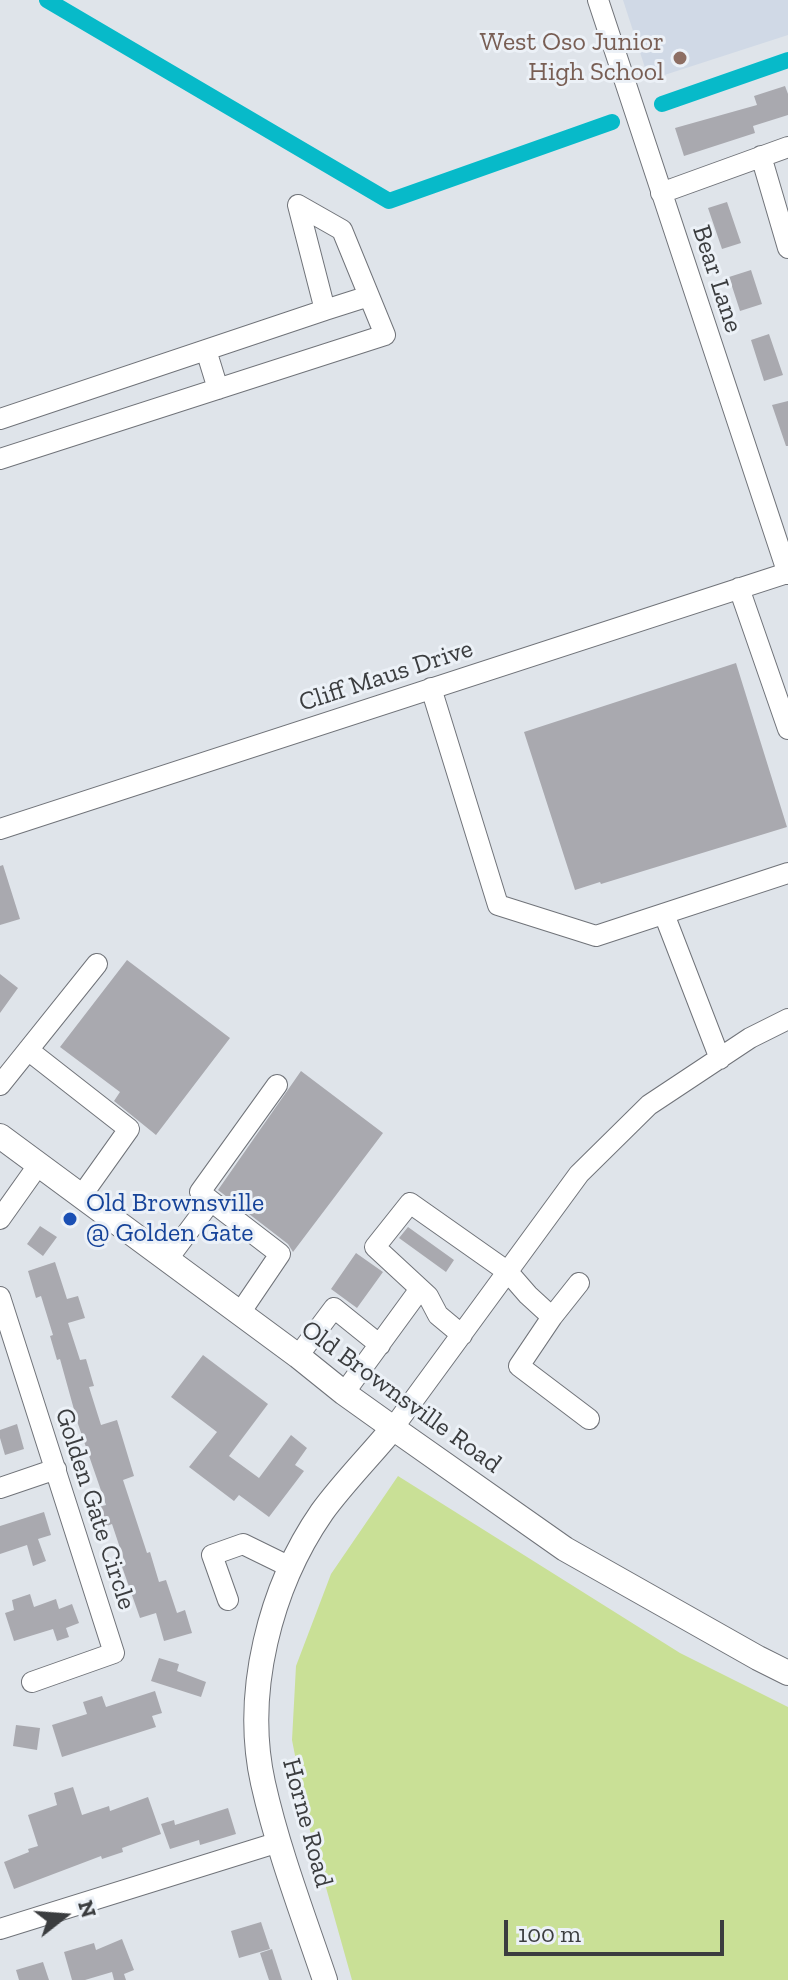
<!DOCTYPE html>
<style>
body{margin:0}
#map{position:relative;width:788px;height:1980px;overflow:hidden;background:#dfe4ea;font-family:"Zilla Slab",serif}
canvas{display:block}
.north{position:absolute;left:24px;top:1876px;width:80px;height:80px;-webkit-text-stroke:6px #ecf1f7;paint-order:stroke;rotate:73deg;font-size:22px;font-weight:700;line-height:32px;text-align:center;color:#3b3d3f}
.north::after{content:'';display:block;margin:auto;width:28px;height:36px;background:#3b3d3f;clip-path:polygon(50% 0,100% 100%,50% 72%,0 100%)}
.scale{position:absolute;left:504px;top:1920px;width:220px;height:36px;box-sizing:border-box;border:4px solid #3b3d3f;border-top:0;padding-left:10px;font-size:24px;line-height:28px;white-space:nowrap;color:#3b3d3f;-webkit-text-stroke:6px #ecf1f7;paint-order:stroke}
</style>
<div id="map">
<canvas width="788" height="1980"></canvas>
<div class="north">N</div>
<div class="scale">100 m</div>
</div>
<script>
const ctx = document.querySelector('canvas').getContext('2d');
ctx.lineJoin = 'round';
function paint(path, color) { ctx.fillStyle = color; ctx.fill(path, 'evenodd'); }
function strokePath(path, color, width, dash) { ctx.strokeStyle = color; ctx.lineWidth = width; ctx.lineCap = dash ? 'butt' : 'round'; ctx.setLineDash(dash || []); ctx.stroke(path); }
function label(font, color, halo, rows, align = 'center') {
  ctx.font = font + ' "Zilla Slab",serif'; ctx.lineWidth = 6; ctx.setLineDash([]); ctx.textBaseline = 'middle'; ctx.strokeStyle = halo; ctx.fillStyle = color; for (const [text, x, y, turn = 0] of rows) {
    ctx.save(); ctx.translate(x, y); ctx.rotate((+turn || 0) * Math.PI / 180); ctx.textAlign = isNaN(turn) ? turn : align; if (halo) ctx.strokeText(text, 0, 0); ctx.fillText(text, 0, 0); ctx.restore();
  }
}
paint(new Path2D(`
 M 623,0 L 788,0 L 788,35 L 649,80 Z`), '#d0d9e6');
paint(new Path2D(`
 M 398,1476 L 680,1653 L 788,1707 L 788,1980 L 352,1980 L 309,1827 L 292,1740 L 296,1666 L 331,1574 Z`), '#c9e096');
strokePath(new Path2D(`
 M 47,0 L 389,201 L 612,122
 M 662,104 L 788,60`), '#07bac9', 16);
paint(new Path2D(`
 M 785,86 L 788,94 L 788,115 L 753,126 L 755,133 L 684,156 L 675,128 L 757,105 L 754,96 Z
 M 727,202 L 741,243 L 722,249 L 708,208 Z
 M 751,270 L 762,304 L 740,311 L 729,277 Z
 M 769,334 L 783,375 L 764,381 L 751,340 Z
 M 788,401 L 788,446 L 786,446 L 772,405 Z
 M 736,663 L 787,827 L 601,884 L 600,882 L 575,890 L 524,732 Z
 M 3,865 L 20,919 L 0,925 L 0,866 Z
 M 127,960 L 230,1038 L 156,1135 L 114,1101 L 120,1092 L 60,1047 Z
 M 0,974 L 18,988 L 0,1013 Z
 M 301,1071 L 383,1133 L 293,1252 L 288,1244 L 218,1190 Z
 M 40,1226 L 57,1237 L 43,1256 L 27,1244 Z
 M 408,1227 L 454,1260 L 446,1272 L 399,1238 Z
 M 356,1253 L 383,1272 L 357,1308 L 331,1289 Z
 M 55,1262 L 67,1299 L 78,1296 L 85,1318 L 68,1323 L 80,1360 L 86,1359 L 94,1386 L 89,1387 L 101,1425 L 117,1420 L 134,1476 L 123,1480 L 147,1553 L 150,1552 L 159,1582 L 166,1580 L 177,1613 L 185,1610 L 192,1633 L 164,1641 L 156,1613 L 140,1618 L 120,1561 L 124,1560 L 112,1524 L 101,1528 L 95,1508 L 106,1505 L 78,1424 L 60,1359 L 57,1360 L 50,1336 L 53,1335 L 41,1296 L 36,1298 L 28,1271 Z
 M 203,1355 L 268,1404 L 229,1456 L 259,1478 L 291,1435 L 307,1448 L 295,1465 L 304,1471 L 269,1517 L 239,1495 L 234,1501 L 189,1467 L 217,1432 L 171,1397 Z
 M 17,1424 L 24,1449 L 5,1455 L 0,1438 L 0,1430 Z
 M 44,1512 L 51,1535 L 38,1539 L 46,1561 L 33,1566 L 27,1545 L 0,1554 L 0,1526 Z
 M 30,1594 L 34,1607 L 56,1599 L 59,1609 L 72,1604 L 79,1623 L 66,1628 L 69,1637 L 57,1641 L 53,1629 L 14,1641 L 5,1613 L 14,1610 L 12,1600 Z
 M 159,1658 L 179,1664 L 177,1671 L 206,1682 L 201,1697 L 151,1681 Z
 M 155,1691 L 162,1713 L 152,1716 L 156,1727 L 62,1757 L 52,1725 L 87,1714 L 83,1702 L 102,1696 L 106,1707 Z
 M 16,1725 L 40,1728 L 37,1750 L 13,1746 Z
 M 73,1787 L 82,1815 L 109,1806 L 110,1811 L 148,1797 L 161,1834 L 122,1848 L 123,1852 L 102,1859 L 101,1856 L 14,1889 L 4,1862 L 29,1852 L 28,1849 L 38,1846 L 28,1815 L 57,1805 L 54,1793 Z
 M 228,1808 L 236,1834 L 200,1845 L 199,1840 L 170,1849 L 161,1824 L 174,1820 L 175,1825 Z
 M 261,1922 L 270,1949 L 239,1958 L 231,1931 Z
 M 122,1939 L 134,1970 L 124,1974 L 126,1980 L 114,1980 L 112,1972 L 85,1980 L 72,1980 L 64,1952 L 94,1943 L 96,1950 Z
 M 272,1949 L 282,1980 L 269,1980 L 260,1953 Z
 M 43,1962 L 49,1980 L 19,1980 L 16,1970 Z`), '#a9a9af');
const minor = new Path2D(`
 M 598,0 L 788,574
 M 761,156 L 788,248
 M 661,193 L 788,147
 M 325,310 L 369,296
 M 206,350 L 218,389
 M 0,419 L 325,310 L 298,205 L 342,230 L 385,335 L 0,459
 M 739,588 L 788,729
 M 431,688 L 498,905 L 596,936 L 788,873
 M 0,829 L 787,573
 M 664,914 L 720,1059
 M 28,1050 L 129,1129 L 82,1195
 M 0,1085 L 97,964
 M 211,1201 L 200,1192 L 277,1085
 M 0,1219 L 39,1164
 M 167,1260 L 211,1201 L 280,1254 L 240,1313
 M 0,1297 L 114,1653 L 32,1682
 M 552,1317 L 519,1366 L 589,1419
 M 462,1335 L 438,1315 L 428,1296 L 375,1247 L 410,1203 L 508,1272 L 528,1295 L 552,1317 L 579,1283
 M 298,1356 L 334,1308 L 380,1345
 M 344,1393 L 420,1289
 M 393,1428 L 579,1174 L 649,1105 L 750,1038 L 788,1019
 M 0,1488 L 56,1469
 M 228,1600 L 212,1555 L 243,1544 L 290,1567
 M 0,1929 L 279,1842`);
const major = new Path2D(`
 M 0,1136 L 298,1356 L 344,1393 L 393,1428 L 565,1549 L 758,1658 L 788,1673
 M 325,1980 C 303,1915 278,1850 263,1783 C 243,1693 270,1587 322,1512 C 343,1483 370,1456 393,1428`);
strokePath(minor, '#707379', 22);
strokePath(major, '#707379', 26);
strokePath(minor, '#fff', 20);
strokePath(major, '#fff', 24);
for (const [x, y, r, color] of [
 [680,58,8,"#8d6e63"],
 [70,1219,8,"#1a4fb4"]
]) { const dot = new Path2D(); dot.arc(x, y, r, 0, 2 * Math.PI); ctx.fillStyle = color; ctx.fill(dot); strokePath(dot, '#ecf1f7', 3); }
label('26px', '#785e54', '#ecf1f7', [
 ["West Oso Junior",664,43],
 ["High School",664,73]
], 'right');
label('26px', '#3b3d3f', '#ecf1f7', [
 ["Bear Lane",717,279,72],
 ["Cliff Maus Drive",386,676,-18],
 ["Old Brownsville Road",401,1397,36],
 ["Golden Gate Circle",95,1509,72],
 ["Horne Road",307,1823,75]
]);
label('26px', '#164399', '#ecf1f7', [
 ["Old Brownsville",86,1204],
 ["@ Golden Gate",86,1234]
], 'left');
</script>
